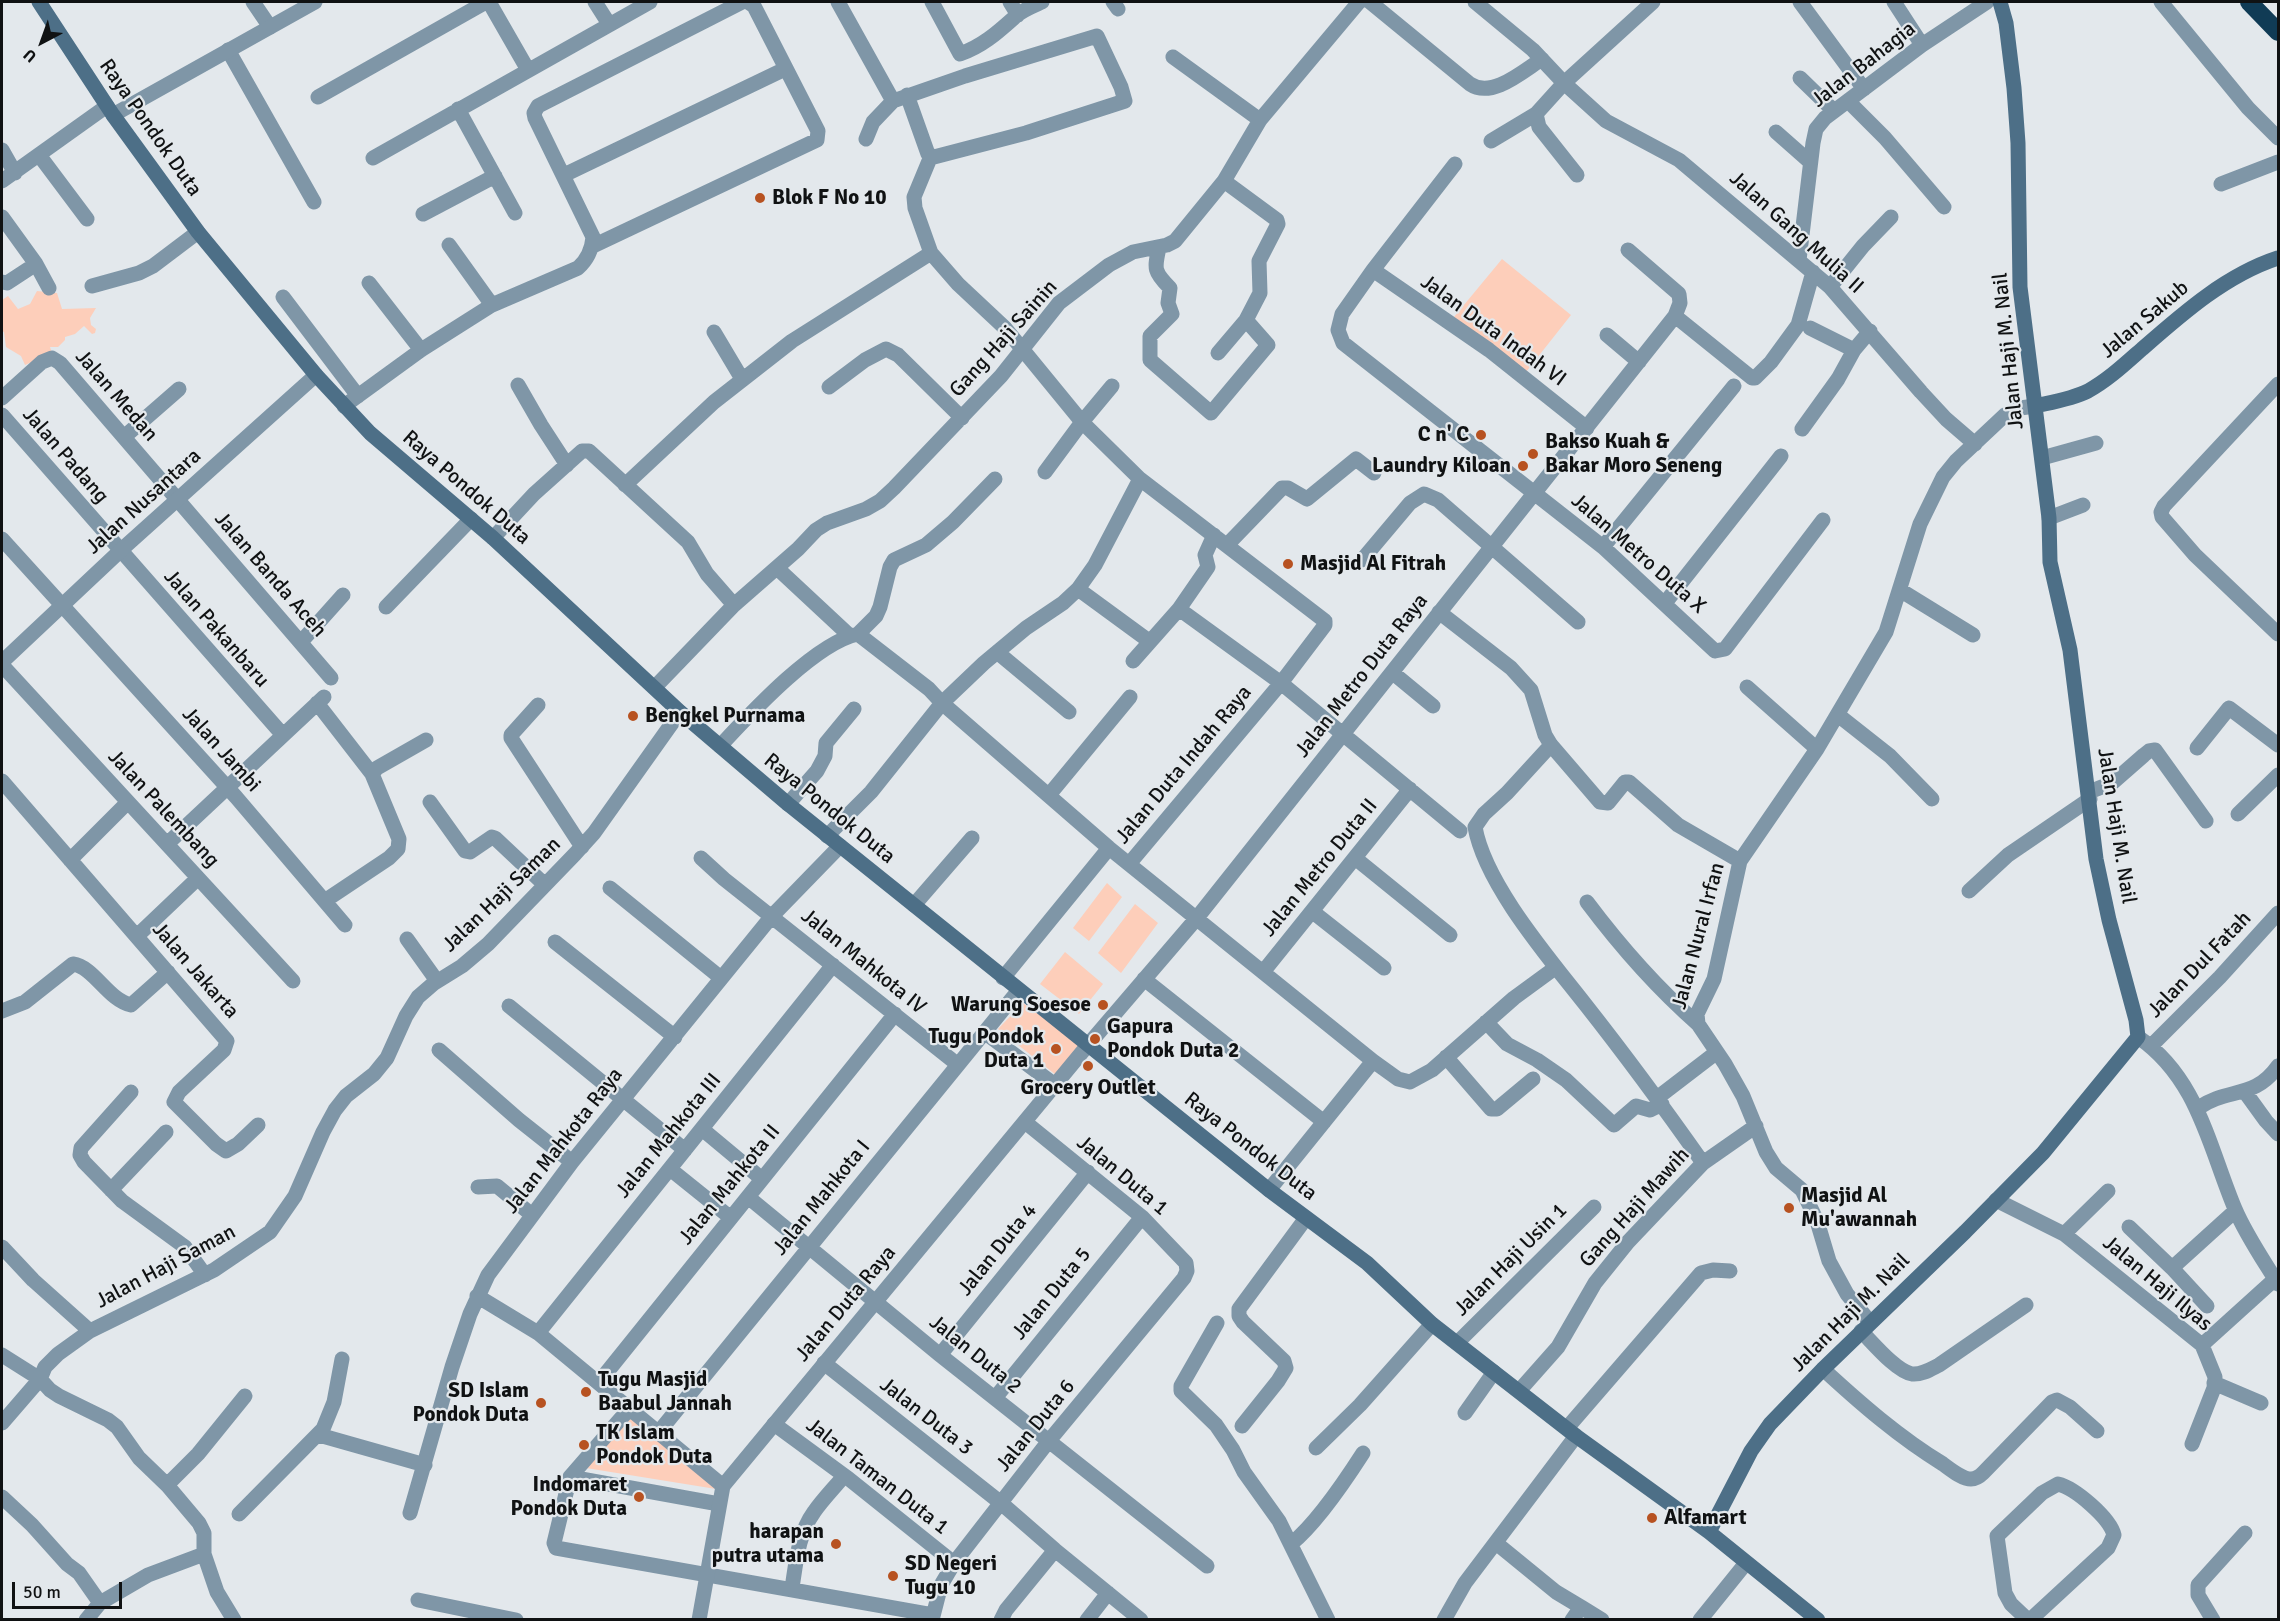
<!DOCTYPE html>
<style>
body{margin:0}
#map{position:relative;width:2280px;height:1621px;overflow:hidden;background:#e3e8ec;font-family:Signika,sans-serif}
canvas{display:block}
.frame{position:absolute;inset:0;border:3px solid #101213;pointer-events:none}
.north{position:absolute;left:12px;top:12px;width:60px;height:60px;-webkit-text-stroke:4px #e3e8ec;paint-order:stroke;rotate:221deg;font-size:16px;font-weight:700;line-height:24px;text-align:center;color:#101213}
.north::after{content:'';display:block;margin:auto;width:21px;height:27px;background:#101213;clip-path:polygon(50% 0,100% 100%,50% 72%,0 100%)}
.scale{position:absolute;left:12px;top:1582px;width:110px;height:27px;box-sizing:border-box;border:3px solid #101213;border-top:0;padding-left:8px;font-size:18px;line-height:21px;white-space:nowrap;color:#101213;-webkit-text-stroke:4px #e3e8ec;paint-order:stroke}
</style>
<div id="map">
<canvas width="2280" height="1621"></canvas>
<div class="frame"></div>
<div class="north">U</div>
<div class="scale">50 m</div>
</div>
<script>
const ctx = document.querySelector('canvas').getContext('2d');
ctx.lineJoin = 'round';
function paint(path, color) { ctx.fillStyle = color; ctx.fill(path, 'evenodd'); }
function strokePath(path, color, width, dash) { ctx.strokeStyle = color; ctx.lineWidth = width; ctx.lineCap = dash ? 'butt' : 'round'; ctx.setLineDash(dash || []); ctx.stroke(path); }
function label(font, color, halo, rows, align = 'center') {
  ctx.font = font + ' Signika,sans-serif'; ctx.lineWidth = 4.5; ctx.setLineDash([]); ctx.textBaseline = 'middle'; ctx.strokeStyle = halo; ctx.fillStyle = color; for (const [text, x, y, turn = 0] of rows) {
    ctx.save(); ctx.translate(x, y); ctx.rotate((+turn || 0) * Math.PI / 180); ctx.textAlign = isNaN(turn) ? turn : align; if (halo) ctx.strokeText(text, 0, 0); ctx.fillText(text, 0, 0); ctx.restore();
  }
}
paint(new Path2D(`
 M 1502,259 L 1571,315 L 1526,372 L 1454,317 Z
 M 37,291 L 57,293 L 62,309 L 96,308 L 90,318 L 91,325 L 96,329 L 95,333 L 92,334 L 84,326 L 75,334 L 65,337 L 65,340 L 58,347 L 50,347 L 52,353 L 25,365 L 21,356 L 6,347 L 4,332 L 2,331 L 2,300 L 8,296 L 18,309 L 30,304 Z
 M 1107,883 L 1122,897 L 1089,941 L 1073,928 Z
 M 1135,904 L 1158,923 L 1121,973 L 1098,953 Z
 M 1065,952 L 1103,984 L 1079,1014 L 1040,984 Z
 M 1023,1003 L 1080,1045 L 1056,1075 L 998,1029 Z
 M 634,1412 L 716,1489 L 586,1468 Z`), '#fdceba');
strokePath(new Path2D(`
 M 253,2 L 270,27
 M 489,2 L 528,70
 M 595,2 L 609,24
 M 838,2 L 893,101
 M 932,2 L 960,54 C 983,46 998,32 1016,16 C 1023,10 1033,6 1042,2
 M 1010,2 L 1018,15
 M 1113,2 L 1118,9
 M 1370,2 L 1470,84 C 1492,99 1523,71 1542,59
 M 1475,2 L 1533,50 L 1564,83 L 1606,121 L 1679,160 L 1830,287 L 1921,392 L 1946,419 L 1975,444
 M 1800,2 L 1864,89
 M 1894,2 L 1922,45
 M 2161,2 L 2248,108 L 2278,138
 M 228,50 L 314,202
 M 1173,57 L 1260,120
 M 1800,78 L 1834,111
 M 318,97 L 486,2
 M 1848,101 L 1885,138 L 1944,207
 M 458,109 L 515,213
 M 1776,132 L 1810,162
 M 866,139 L 873,122 L 893,101 L 965,76 L 1097,36 L 1121,87 L 1125,101 L 1026,133 L 934,157 L 928,154 L 907,95
 M 1491,141 L 1536,114
 M 2,150 L 15,173
 M 39,155 L 87,219
 M 373,158 L 650,2
 M 1455,164 L 1373,270 L 1342,314 L 1338,330 L 1343,343 L 1603,547 L 1715,651 L 1725,649 L 1823,520
 M 564,175 L 785,69
 M 1577,175 L 1539,127 L 1536,114 L 1564,83 L 1653,2
 M 2,181 L 107,106
 M 2221,184 L 2278,162
 M 423,214 L 495,176
 M 2,217 L 36,264 L 49,288
 M 449,245 L 492,305
 M 593,246 L 817,140 L 818,131 L 754,6 L 748,2
 M 1159,248 C 1154,269 1154,272 1170,288 L 1168,303 L 1172,314 L 1150,336 L 1150,360 L 1211,413 L 1268,345 L 1246,320
 M 1799,260 L 1813,143 L 1816,129 L 1825,118 L 1922,45 L 1987,2
 M 1373,270 L 1489,350 L 1587,428
 M 2,282 L 7,283 L 36,264
 M 369,283 L 421,350
 M 92,286 L 139,273 L 153,266 L 198,232
 M 1830,287 L 1863,246 L 1891,217
 M 283,297 L 358,396
 M 1675,316 L 1752,378 L 1755,378 L 1771,362 L 1798,325 L 1813,272
 M 1810,328 L 1854,350
 M 714,332 L 742,379
 M 1607,335 L 1639,362
 M 1218,353 L 1246,320 L 1260,293 L 1259,261 L 1278,224 L 1277,220 L 1224,181
 M 2278,384 L 2164,506 L 2161,512 L 2162,517 L 2195,555 L 2278,634
 M 518,385 L 541,425 L 567,465
 M 829,387 L 865,360 L 886,349 L 898,355 L 962,418
 M 2,398 L 42,362 L 52,358 L 60,363 L 331,678
 M 344,406 L 421,350 L 492,305 L 578,268 C 587,260 592,249 593,237 L 535,118 L 534,113 L 538,106 L 742,2
 M 2,415 L 282,734
 M 1802,429 L 1838,379 L 1854,350 L 1870,331
 M 124,437 L 179,389
 M 2042,458 L 2096,443
 M 1045,472 L 1082,422 L 1112,386
 M 995,479 L 953,522 L 926,545 L 894,560 L 890,567 L 880,607 L 876,616 L 858,634 L 929,689 L 942,703 L 1109,848 L 1373,1061 L 1398,1079 L 1410,1082 L 1432,1070 L 1514,998 L 1555,968
 M 625,485 L 714,402 L 792,341 L 931,253
 M 2049,518 L 2083,505
 M 493,538 L 534,494 L 582,451 L 589,451 L 688,542 L 707,574 L 734,605
 M 2,539 L 236,797 L 345,925
 M 1227,545 L 1282,488 L 1288,488 L 1307,499 L 1356,459 L 1374,473
 M 1603,547 L 1734,386
 M 1362,560 L 1410,503 L 1424,494 L 1438,500 L 1578,622
 M 777,568 L 850,636
 M 1078,589 L 1149,641
 M 1900,590 L 1973,635
 M 1665,603 L 1781,456
 M 386,607 L 471,519
 M 1179,609 L 1208,567 L 1205,555 L 1214,535
 M 1439,612 L 1511,668 L 1531,690 L 1545,735 L 1551,745 L 1600,802 L 1608,803 L 1625,782 L 1629,782 L 1678,825 L 1740,861
 M 301,642 L 343,595
 M 997,652 L 1069,712
 M 1133,661 L 1179,609 L 1281,683 L 1460,831
 M 2,665 L 293,981
 M 1393,673 L 1433,706
 M 655,687 L 734,605 L 798,549 L 816,530 L 827,523 L 866,509 L 880,501 L 894,488 L 1001,376 L 1059,303 L 1109,265 L 1133,252 L 1167,245 L 1175,241 L 1224,181 L 1260,120 L 1359,2
 M 1747,687 L 1817,749
 M 317,703 L 372,774
 M 538,705 L 511,735 L 511,738 L 582,847
 M 1838,715 L 1890,756 L 1932,799
 M 1551,745 L 1507,793 L 1484,814 L 1475,827 C 1485,884 1549,958 1585,1004 C 1626,1056 1665,1109 1703,1163
 M 720,746 C 750,714 815,643 858,634
 M 2197,748 L 2229,708 L 2278,745
 M 2,781 L 227,1041 L 224,1050 L 179,1092 L 174,1102 L 216,1144 L 226,1151 L 238,1144 L 258,1125
 M 2089,792 L 2112,783 L 2144,755 L 2149,751 L 2155,750 L 2206,821
 M 1049,795 L 1130,697
 M 430,802 L 465,851 L 470,852 L 492,837 L 495,838 L 545,885
 M 788,804 L 817,771 L 825,756 L 826,743 L 854,709
 M 2238,814 L 2278,775
 M 827,836 L 871,792 L 942,703 L 984,663 L 1026,628 L 1063,603 L 1078,589 L 1095,565 L 1140,479 L 1082,422 L 1005,328 L 958,284 L 931,253 L 915,208 L 914,197 L 931,156
 M 167,844 L 324,697
 M 701,858 L 724,879 L 957,1064
 M 1355,858 L 1450,935
 M 70,860 L 128,802
 M 1129,864 L 1281,683 L 1325,625 L 1325,621 L 1140,479
 M 610,888 L 721,978
 M 1969,891 L 2008,855 L 2090,799
 M 326,900 L 389,858 L 398,849 L 399,839 L 372,774 L 377,768 L 426,740
 M 1587,902 C 1620,946 1657,988 1698,1024
 M 914,905 L 972,838
 M 1313,912 L 1384,968
 M 137,936 L 198,878
 M 407,939 L 437,981
 M 555,942 L 675,1037
 M 1263,972 L 1410,789
 M 1003,978 L 1109,848
 M 1144,979 L 1324,1122
 M 509,1006 L 685,1150
 M 2,1011 L 25,1002 L 73,964 C 94,967 108,1000 131,1005 L 168,972
 M 1486,1022 L 1507,1044 L 1537,1060 L 1566,1080 L 1614,1125 L 1636,1106 L 1650,1110 L 1662,1104
 M 984,1032 L 1055,1085
 M 2138,1037 C 2198,1078 2209,1147 2235,1209 C 2246,1235 2264,1261 2278,1284
 M 1088,1045 L 1196,919 L 1675,316 L 1680,303 L 1679,294 L 1628,250
 M 2151,1046 L 2220,977 L 2278,913
 M 439,1050 L 519,1120 L 572,1162
 M 1446,1057 L 1491,1109 L 1497,1109 L 1533,1079
 M 131,1092 L 81,1148 L 80,1155 L 84,1162 L 122,1201 L 185,1247 L 205,1275
 M 2245,1092 L 2266,1121 L 2278,1134
 M 1657,1098 L 1717,1052
 M 2198,1108 C 2228,1087 2254,1100 2278,1066
 M 702,1129 L 762,1179
 M 670,1169 L 731,1218
 M 478,1187 L 497,1186 L 532,1215
 M 111,1190 L 166,1132
 M 1269,1190 L 1373,1061
 M 748,1197 L 940,1355 L 1207,1566
 M 1996,1200 L 2064,1234 L 2202,1345 L 2215,1377 L 2214,1388 L 2192,1444
 M 2129,1227 L 2172,1268 L 2207,1306
 M 2064,1234 L 2108,1191
 M 2,1247 L 33,1280 L 90,1331
 M 2172,1268 L 2235,1211
 M 477,1296 L 538,1333 L 723,1486
 M 1870,1322 L 1847,1294 L 1829,1261 L 1817,1221 L 1802,1190 L 1776,1168 L 1766,1152 L 1743,1096 L 1725,1064 L 1698,1024 L 1697,1014 L 1714,979 L 1740,861 L 1817,749 L 1886,632 L 1920,524 L 1943,477 L 1956,461 L 2005,415 L 2020,408 L 2035,406
 M 1217,1323 L 1181,1386 L 1181,1391 L 1216,1425 L 1233,1450 L 1244,1472 L 1279,1521 L 1328,1620
 M 1861,1331 C 1873,1343 1896,1371 1912,1374 C 1922,1375 1931,1369 1939,1365 L 2026,1305
 M 538,1333 L 833,965
 M 1457,1343 L 1594,1207
 M 2202,1345 L 2275,1279
 M 2,1355 L 40,1379 L 50,1390 L 59,1396 L 108,1420 L 117,1427 L 139,1458 L 167,1485 L 199,1523 L 204,1533 L 204,1554 L 217,1592 L 234,1620
 M 940,1355 L 1088,1172
 M 824,1363 L 1001,1503 L 1055,1550 L 1141,1620
 M 1823,1369 C 1861,1404 1899,1437 1943,1464 C 1950,1469 1962,1479 1971,1479 C 1976,1479 1980,1476 1983,1473 L 2052,1402 L 2057,1400 L 2070,1407 L 2097,1431
 M 599,1382 L 895,1014
 M 2214,1383 L 2261,1403
 M 1519,1391 L 1558,1347 L 1595,1283 L 1628,1242 L 1703,1163 L 1756,1126
 M 995,1398 L 1142,1217
 M 630,1408 L 570,1477 L 554,1543 L 556,1548 L 933,1615
 M 1465,1413 L 1494,1372
 M 2,1423 L 40,1379 L 45,1367 L 58,1354 L 90,1331 L 214,1270 L 270,1232 L 295,1196 L 323,1132 L 335,1110 L 346,1096 L 374,1074 L 387,1058 L 406,1016 L 418,997 L 433,984 L 462,966 L 488,944 L 575,854 L 594,833 L 680,712
 M 774,1424 L 849,1479 L 954,1563
 M 1242,1426 L 1278,1381 L 1286,1368 L 1284,1361 L 1243,1322 L 1239,1316 L 1239,1309 L 1306,1218
 M 1567,1428 L 1701,1273 L 1713,1270 L 1730,1271
 M 658,1433 L 1019,990
 M 319,1435 L 425,1465
 M 1316,1448 L 1360,1405 L 1432,1324
 M 570,1477 L 719,1504
 M 167,1485 L 198,1454 L 245,1396
 M 2,1497 L 32,1525 L 67,1564 L 79,1573 L 100,1603 L 148,1575 L 204,1554
 M 410,1513 L 452,1367 L 470,1314 L 488,1275 L 572,1162 L 772,916 L 840,846
 M 239,1514 L 323,1429 L 334,1402 L 342,1359
 M 1496,1543 L 1556,1592 L 1581,1607 L 1572,1620
 M 1291,1544 C 1317,1523 1345,1481 1363,1453
 M 792,1588 C 796,1563 798,1534 814,1512 C 823,1499 834,1488 844,1476
 M 418,1600 L 516,1620
 M 1581,1607 L 1602,1620
 M 86,1620 L 100,1603
 M 932,1620 L 941,1585 L 954,1563 L 1048,1442 L 1184,1278 L 1187,1271 L 1186,1263 L 1142,1217 L 1025,1122
 M 1001,1620 L 1006,1610 L 1055,1550
 M 1087,1620 L 1108,1593
 M 1444,1620 L 1465,1583 L 1576,1436
 M 1700,1620 L 1746,1563
 M 2028,1620 L 2011,1604 L 2005,1593 L 1997,1536 L 2042,1493 L 2058,1484 C 2075,1488 2110,1518 2114,1535 L 2108,1548 L 2030,1620
 M 2213,1620 L 2198,1595 L 2198,1585 L 2245,1533`), '#7f96a7', 15);
strokePath(new Path2D(`
 M 113,115 L 315,2
 M 2,662 L 120,551 L 316,375
 M 699,1620 L 723,1486 L 1088,1045`), '#7f96a7', 15);
strokePath(new Path2D(`
 M 39,2 L 113,115 L 198,232 L 316,375 L 370,433 L 493,538 L 680,712 L 788,804 L 1269,1190 L 1367,1263 L 1432,1324 L 1576,1436 L 1709,1532 L 1818,1620
 M 2035,406 C 2053,402 2072,399 2088,391 C 2108,380 2125,364 2142,349 C 2183,313 2226,275 2278,258
 M 1709,1532 L 1751,1451 L 1770,1424 L 1823,1369 L 1965,1232 L 2043,1153 L 2138,1037 L 2136,1020 L 2109,920 L 2096,859 L 2070,650 L 2050,562 L 2049,518 L 2020,287 L 2018,143 L 2014,88 L 2006,23 L 2000,2`), '#4d6f87', 15);
strokePath(new Path2D(`
 M 2249,2 L 2278,32`), '#103b55', 18);
for (const [x, y, r, color] of [
 [760,198,6,"#b75221"],
 [1481,435,6,"#b75221"],
 [1533,454,6,"#b75221"],
 [1523,466,6,"#b75221"],
 [1288,564,6,"#b75221"],
 [633,716,6,"#b75221"],
 [1103,1005,6,"#b75221"],
 [1095,1039,6,"#b75221"],
 [1056,1049,6,"#b75221"],
 [1088,1066,6,"#b75221"],
 [1789,1208,6,"#b75221"],
 [586,1392,6,"#b75221"],
 [541,1403,6,"#b75221"],
 [584,1445,6,"#b75221"],
 [639,1497,6,"#b75221"],
 [1652,1518,6,"#b75221"],
 [836,1544,6,"#b75221"],
 [893,1576,6,"#b75221"]
]) { const dot = new Path2D(); dot.arc(x, y, r, 0, 2 * Math.PI); ctx.fillStyle = color; ctx.fill(dot); strokePath(dot, '#e3e8ec', 2); }
label('21px', '#101213', '#e3e8ec', [
 ["Jalan Bahagia",1864,65,-38],
 ["Raya Pondok Duta",150,128,55],
 ["Jalan Gang Mulia II",1796,233,42],
 ["Jalan Sakub",2145,320,-40],
 ["Jalan Duta Indah VI",1493,331,36],
 ["Gang Haji Sainin",1004,339,-48],
 ["Jalan Haji M. Nail",2009,351,-96],
 ["Jalan Medan",116,396,49],
 ["Jalan Padang",65,456,49],
 ["Raya Pondok Duta",466,488,41],
 ["Jalan Nusantara",144,502,-42],
 ["Jalan Metro Duta X",1638,554,41],
 ["Jalan Banda Aceh",270,575,49],
 ["Jalan Pakanbaru",216,629,49],
 ["Jalan Metro Duta Raya",1362,676,-52],
 ["Jalan Jambi",221,750,48],
 ["Jalan Duta Indah Raya",1184,765,-50],
 ["Jalan Palembang",163,809,47],
 ["Raya Pondok Duta",829,809,39],
 ["Jalan Haji M. Nail",2116,826,81],
 ["Jalan Metro Duta II",1320,868,-51],
 ["Jalan Haji Saman",502,895,-44],
 ["Jalan Nural Irfan",1699,936,-75],
 ["Jalan Mahkota IV",863,962,39],
 ["Jalan Dul Fatah",2200,965,-46],
 ["Jalan Jakarta",195,971,49],
 ["Jalan Mahkota III",669,1136,-51],
 ["Jalan Mahkota Raya",564,1141,-52],
 ["Raya Pondok Duta",1250,1147,38],
 ["Jalan Duta 1",1122,1176,40],
 ["Jalan Mahkota II",730,1185,-51],
 ["Jalan Mahkota I",822,1198,-51],
 ["Gang Haji Mawih",1635,1208,-48],
 ["Jalan Duta 4",998,1250,-51],
 ["Jalan Haji Usin 1",1511,1260,-45],
 ["Jalan Haji Saman",166,1267,-28],
 ["Jalan Haji Ilyas",2157,1284,40],
 ["Jalan Duta 5",1052,1294,-51],
 ["Jalan Duta Raya",846,1304,-50],
 ["Jalan Haji M. Nail",1851,1313,-45],
 ["Jalan Duta 2",975,1355,39],
 ["Jalan Duta 3",926,1417,38],
 ["Jalan Duta 6",1036,1426,-51],
 ["Jalan Taman Duta 1",877,1477,38]
]);
label('bold 21px', '#101213', '#e3e8ec', [
 ["Blok F No 10",772,198],
 ["C n' C",1469,435,"right"],
 ["Bakso Kuah &",1545,442],
 ["Bakar Moro Seneng",1545,466],
 ["Laundry Kiloan",1511,466,"right"],
 ["Masjid Al Fitrah",1300,564],
 ["Bengkel Purnama",645,716],
 ["Warung Soesoe",1091,1005,"right"],
 ["Gapura",1107,1027],
 ["Pondok Duta 2",1107,1051],
 ["Tugu Pondok",1044,1037,"right"],
 ["Duta 1",1044,1061,"right"],
 ["Grocery Outlet",1088,1088,"center"],
 ["Masjid Al",1801,1196],
 ["Mu'awannah",1801,1220],
 ["Tugu Masjid",598,1380],
 ["Baabul Jannah",598,1404],
 ["SD Islam",529,1391,"right"],
 ["Pondok Duta",529,1415,"right"],
 ["TK Islam",596,1433],
 ["Pondok Duta",596,1457],
 ["Indomaret",627,1485,"right"],
 ["Pondok Duta",627,1509,"right"],
 ["Alfamart",1664,1518],
 ["harapan",824,1532,"right"],
 ["putra utama",824,1556,"right"],
 ["SD Negeri",905,1564],
 ["Tugu 10",905,1588]
], 'left');
</script>
